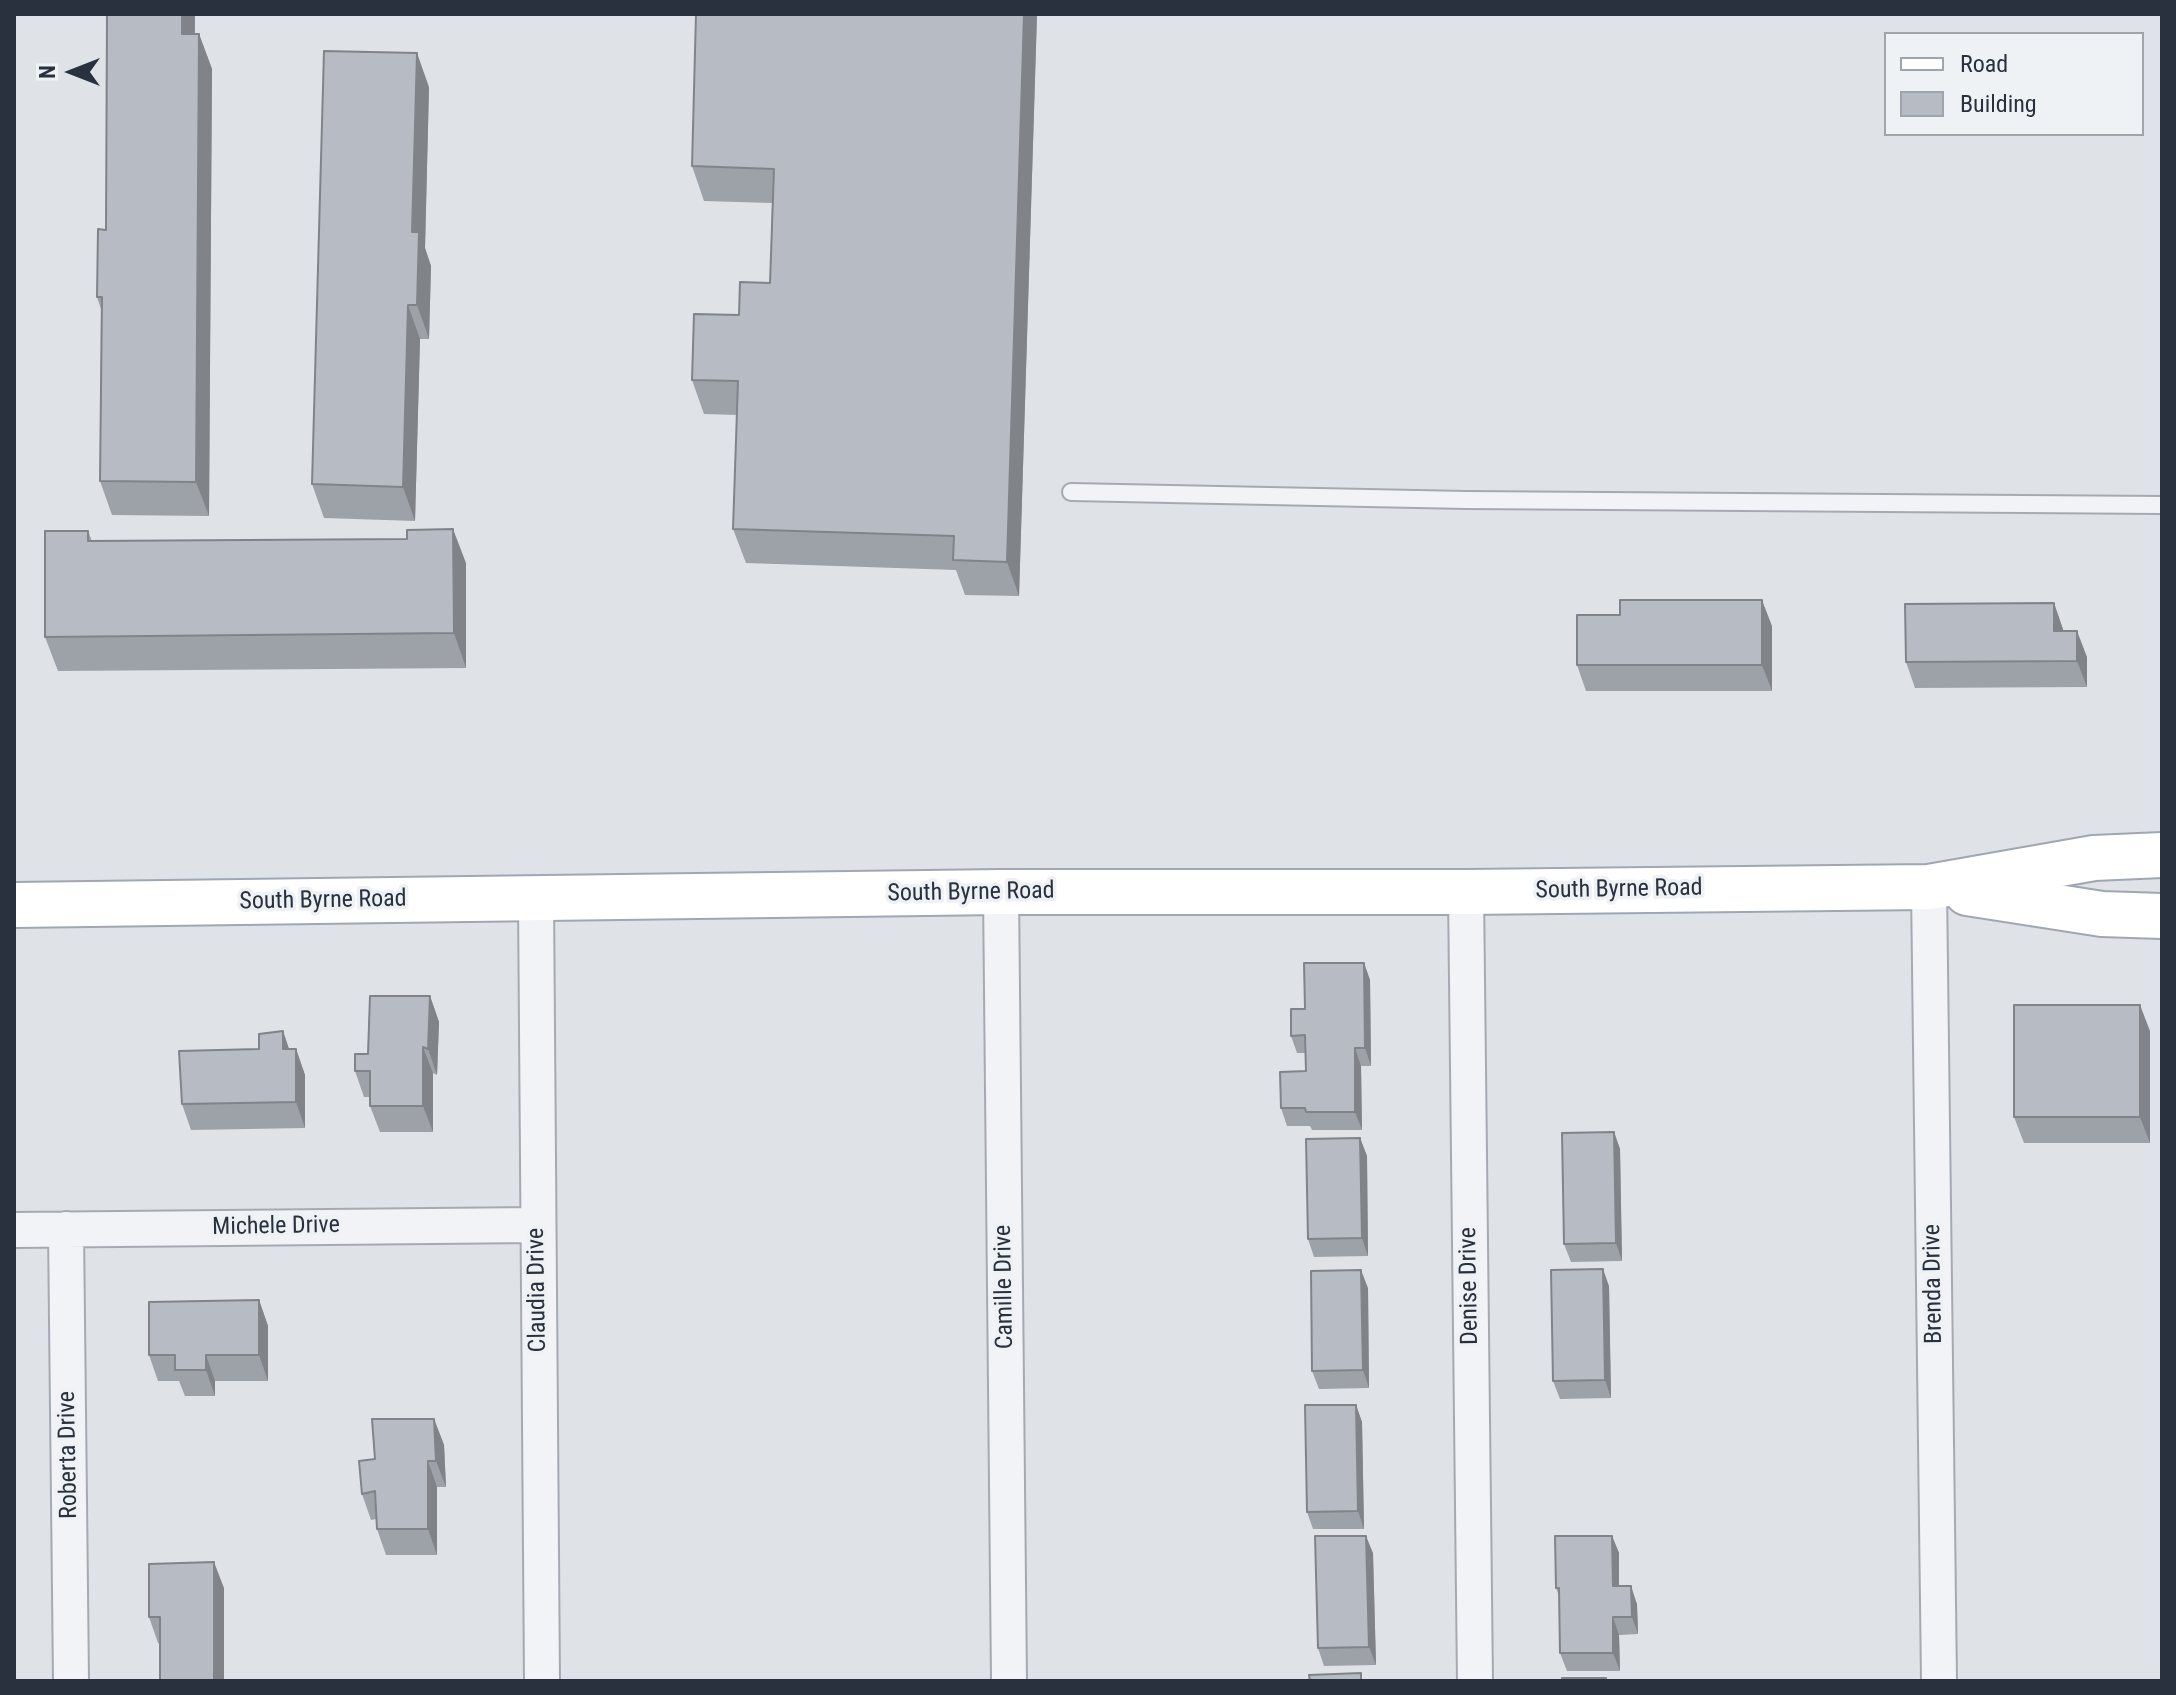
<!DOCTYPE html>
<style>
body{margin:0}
#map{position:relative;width:2176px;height:1695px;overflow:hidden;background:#dfe3e8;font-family:"Roboto Condensed",sans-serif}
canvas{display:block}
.frame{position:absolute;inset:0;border:16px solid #29313e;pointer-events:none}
.legend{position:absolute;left:1884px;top:32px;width:260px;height:104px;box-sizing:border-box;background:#eff2f5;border:2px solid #a0a5ac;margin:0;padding:10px 14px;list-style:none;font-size:24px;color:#29313e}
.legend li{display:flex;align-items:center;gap:16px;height:40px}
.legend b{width:40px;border:2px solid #a0a5ac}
.north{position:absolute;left:32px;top:32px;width:80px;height:80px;-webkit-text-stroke:6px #eff2f5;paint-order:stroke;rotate:270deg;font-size:22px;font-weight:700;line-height:32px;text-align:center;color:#29313e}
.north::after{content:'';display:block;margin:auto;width:28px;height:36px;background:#29313e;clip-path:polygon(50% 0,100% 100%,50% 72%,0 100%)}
</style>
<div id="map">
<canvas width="2176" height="1695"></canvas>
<div class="frame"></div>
<ul class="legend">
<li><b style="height:10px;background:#fff"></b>Road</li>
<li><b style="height:22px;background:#b7bcc4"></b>Building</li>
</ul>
<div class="north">N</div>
</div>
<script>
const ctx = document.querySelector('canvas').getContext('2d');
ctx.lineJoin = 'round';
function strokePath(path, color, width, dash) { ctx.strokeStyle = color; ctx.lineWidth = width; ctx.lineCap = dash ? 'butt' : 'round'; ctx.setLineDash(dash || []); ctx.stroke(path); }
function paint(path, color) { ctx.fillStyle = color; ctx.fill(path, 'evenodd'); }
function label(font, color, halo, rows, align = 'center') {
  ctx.font = font + ' "Roboto Condensed",sans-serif'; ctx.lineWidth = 7; ctx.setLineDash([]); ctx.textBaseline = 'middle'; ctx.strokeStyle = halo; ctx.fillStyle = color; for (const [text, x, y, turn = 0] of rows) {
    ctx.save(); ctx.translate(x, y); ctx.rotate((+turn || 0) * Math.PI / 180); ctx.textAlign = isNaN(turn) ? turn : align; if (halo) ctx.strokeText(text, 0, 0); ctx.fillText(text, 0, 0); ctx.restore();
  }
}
const lane = new Path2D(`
 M 1071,492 L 1466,500 L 2162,505`);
const street = new Path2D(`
 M 1929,887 L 1939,1681
 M 1001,892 L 1009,1681
 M 1466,892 L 1475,1681
 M 536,899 L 542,1681
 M 66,1229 L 71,1681
 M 14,1230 L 537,1225`);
const primary = new Path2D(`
 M 1967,893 L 2102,914 L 2162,916
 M 14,905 L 1001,892 L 1466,892 L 1929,887 L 2094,858 L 2162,855`);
strokePath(lane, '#a5aab2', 20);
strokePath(street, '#a5aab2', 38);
strokePath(primary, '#9fa7b3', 48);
strokePath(lane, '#f2f3f6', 16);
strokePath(street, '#f2f3f6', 34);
strokePath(primary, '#fff', 44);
paint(new Path2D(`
 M 107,14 L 195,14 L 195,34 L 199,34 L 212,69 L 209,516 L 112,515 L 100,481 L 101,309 L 97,297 L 106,230 Z
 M 696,14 L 1037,14 L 1019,596 L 965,595 L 956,570 L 746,563 L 733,529 L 737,415 L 704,414 L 692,380 L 739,315 L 770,283 L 772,203 L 704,201 L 692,166 Z
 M 429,87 L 425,248 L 431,266 L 429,339 L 420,339 L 415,521 L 324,518 L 312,484 Z
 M 88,531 L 92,541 L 466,563 L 466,668 L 58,671 L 45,637 Z
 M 2054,603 L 2063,631 L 2087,657 L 2087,687 L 1915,688 L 1906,662 Z
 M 1772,626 L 1772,691 L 1586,691 L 1577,665 Z
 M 1364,963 L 1370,980 L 1371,1066 L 1361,1066 L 1362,1130 L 1312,1130 L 1310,1126 L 1287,1126 L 1281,1108 L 1306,1071 L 1305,1053 L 1297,1053 L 1291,1036 L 1305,1009 Z
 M 430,996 L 439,1022 L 437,1075 L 433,1073 L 433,1132 L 380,1132 L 370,1106 L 370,1097 L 364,1097 L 355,1071 L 368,1054 Z
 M 283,1031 L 289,1049 L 296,1049 L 305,1075 L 305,1128 L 191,1130 L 182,1104 Z
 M 2150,1031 L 2150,1143 L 2024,1143 L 2014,1117 Z
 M 1614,1132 L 1620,1149 L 1622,1261 L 1571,1262 L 1564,1244 Z
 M 1360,1138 L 1367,1156 L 1368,1256 L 1314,1257 L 1308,1239 Z
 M 1609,1286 L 1611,1398 L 1560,1399 L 1553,1381 Z
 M 1368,1288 L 1369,1388 L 1319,1389 L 1312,1371 Z
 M 259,1300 L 268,1326 L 268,1381 L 215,1381 L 215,1396 L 185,1396 L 179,1381 L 158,1381 L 149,1355 Z
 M 1356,1405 L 1362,1422 L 1364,1529 L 1313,1529 L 1307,1512 Z
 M 434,1419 L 444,1445 L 446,1487 L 437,1487 L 437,1555 L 386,1555 L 377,1529 L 376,1519 L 371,1520 L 362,1494 L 375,1459 Z
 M 1612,1536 L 1619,1553 L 1619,1586 L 1637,1604 L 1638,1634 L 1619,1635 L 1620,1671 L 1567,1671 L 1560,1653 L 1560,1598 L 1556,1588 Z
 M 1373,1553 L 1376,1665 L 1324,1666 L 1318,1648 Z
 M 224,1588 L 224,1681 L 158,1643 L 149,1617 Z`), '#9da2a9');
paint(new Path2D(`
 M 182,14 L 195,14 L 194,69 L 182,34 Z
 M 1024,14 L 1037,14 L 1019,596 L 1007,562 Z
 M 199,34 L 212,69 L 209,516 L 196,482 Z
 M 417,53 L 429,87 L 425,248 L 431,266 L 429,339 L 417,305 L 412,232 Z
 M 408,305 L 420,339 L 415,521 L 403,487 Z
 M 453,529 L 466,563 L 466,668 L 454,633 Z
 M 1762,600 L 1772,626 L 1772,691 L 1762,665 Z
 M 2054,603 L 2063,629 L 2064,657 L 2054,631 Z
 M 2077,631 L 2087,657 L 2087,687 L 2077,661 Z
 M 1364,963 L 1370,980 L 1371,1066 L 1365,1048 Z
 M 430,996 L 439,1022 L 437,1075 L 428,1049 Z
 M 2140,1005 L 2150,1031 L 2150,1143 L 2140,1117 Z
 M 283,1031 L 292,1058 L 283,1049 Z
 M 423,1047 L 433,1073 L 433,1132 L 423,1106 Z
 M 1355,1048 L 1361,1066 L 1362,1130 L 1355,1112 Z
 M 296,1049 L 305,1075 L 305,1128 L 296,1102 Z
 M 1614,1132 L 1620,1149 L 1622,1261 L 1616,1243 Z
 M 1360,1138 L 1367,1156 L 1368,1256 L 1362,1238 Z
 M 1603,1269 L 1609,1286 L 1611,1398 L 1605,1380 Z
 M 1361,1270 L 1368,1288 L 1369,1388 L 1363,1370 Z
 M 259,1300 L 268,1326 L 268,1381 L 259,1355 Z
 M 206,1355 L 215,1381 L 215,1396 L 206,1370 Z
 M 1356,1405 L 1362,1422 L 1364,1529 L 1358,1511 Z
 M 434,1419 L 444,1445 L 446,1487 L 436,1461 Z
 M 428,1461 L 437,1487 L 437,1555 L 428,1529 Z
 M 1366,1536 L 1373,1553 L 1376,1665 L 1369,1647 Z
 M 1612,1536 L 1619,1553 L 1619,1604 L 1613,1586 Z
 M 214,1562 L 224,1588 L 224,1681 L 214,1681 Z
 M 1631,1586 L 1637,1604 L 1638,1634 L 1632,1617 Z
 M 1613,1617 L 1619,1635 L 1620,1671 L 1613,1653 Z`), '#808489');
const building = new Path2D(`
 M 107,14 L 182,14 L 182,34 L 199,34 L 196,482 L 100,481 L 102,297 L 97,297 L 98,229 L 106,230 Z
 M 696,14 L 1024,14 L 1007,562 L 953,560 L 954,536 L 733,529 L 738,381 L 692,380 L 694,314 L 739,315 L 740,282 L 770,283 L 774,169 L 692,166 Z
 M 324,51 L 417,53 L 412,232 L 419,232 L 417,305 L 408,305 L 403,487 L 312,484 Z
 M 453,529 L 454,633 L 45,637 L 45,531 L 88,531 L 88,541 L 407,539 L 407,530 Z
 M 1620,600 L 1762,600 L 1762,665 L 1577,665 L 1577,615 L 1620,615 Z
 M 2054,603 L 2054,631 L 2077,631 L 2077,661 L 1906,662 L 1905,604 Z
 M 1304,963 L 1364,963 L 1365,1048 L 1355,1048 L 1355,1112 L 1306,1112 L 1305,1108 L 1281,1108 L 1280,1072 L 1306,1071 L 1305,1035 L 1291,1036 L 1291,1009 L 1305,1009 Z
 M 370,996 L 430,996 L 428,1049 L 423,1047 L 423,1106 L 370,1106 L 370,1071 L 355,1071 L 355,1054 L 368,1054 Z
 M 2014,1005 L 2140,1005 L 2140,1117 L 2014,1117 Z
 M 283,1031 L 283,1049 L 296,1049 L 296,1102 L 182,1104 L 179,1051 L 259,1049 L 259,1034 Z
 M 1614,1132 L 1616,1243 L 1564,1244 L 1562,1133 Z
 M 1360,1138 L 1362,1238 L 1308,1239 L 1306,1139 Z
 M 1603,1269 L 1605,1380 L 1553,1381 L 1551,1270 Z
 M 1361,1270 L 1363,1370 L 1312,1371 L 1311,1271 Z
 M 259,1300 L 259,1355 L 206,1355 L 206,1370 L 175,1370 L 175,1355 L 149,1355 L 149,1302 Z
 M 1305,1405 L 1356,1405 L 1358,1511 L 1307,1512 Z
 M 372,1419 L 434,1419 L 436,1461 L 428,1461 L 428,1529 L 377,1529 L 375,1491 L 362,1494 L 359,1461 L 375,1459 Z
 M 1315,1536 L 1366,1536 L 1369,1647 L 1318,1648 Z
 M 1555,1536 L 1612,1536 L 1613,1586 L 1631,1586 L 1632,1617 L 1613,1617 L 1613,1653 L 1560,1653 L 1559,1588 L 1556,1588 Z
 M 214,1562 L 214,1681 L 160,1681 L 160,1617 L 149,1617 L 149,1564 Z
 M 1361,1673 L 1361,1681 L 1310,1681 L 1309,1675 Z
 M 1562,1678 L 1606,1678 L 1606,1681 L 1562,1681 Z`);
paint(building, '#b7bcc4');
strokePath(building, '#808489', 2);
label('24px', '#29313e', '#eff2f5', [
 ["South Byrne Road",1619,890,-1],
 ["South Byrne Road",971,893,-1],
 ["South Byrne Road",323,901,-1],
 ["Michele Drive",276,1227,-1],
 ["Brenda Drive",1934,1284,-91],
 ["Denise Drive",1470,1286,-91],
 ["Camille Drive",1005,1287,-91],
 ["Claudia Drive",538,1290,-91],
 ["Roberta Drive",69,1455,-91]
]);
</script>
